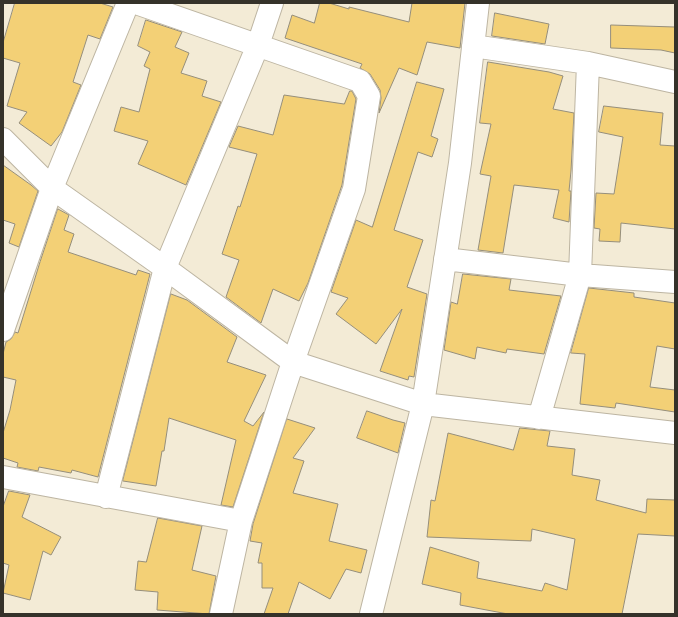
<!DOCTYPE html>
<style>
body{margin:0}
#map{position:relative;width:678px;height:617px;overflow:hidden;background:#f3ebd6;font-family:"Asap Condensed",sans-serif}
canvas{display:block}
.frame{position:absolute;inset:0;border:4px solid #35322a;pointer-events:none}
</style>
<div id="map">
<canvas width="678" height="617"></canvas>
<div class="frame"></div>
</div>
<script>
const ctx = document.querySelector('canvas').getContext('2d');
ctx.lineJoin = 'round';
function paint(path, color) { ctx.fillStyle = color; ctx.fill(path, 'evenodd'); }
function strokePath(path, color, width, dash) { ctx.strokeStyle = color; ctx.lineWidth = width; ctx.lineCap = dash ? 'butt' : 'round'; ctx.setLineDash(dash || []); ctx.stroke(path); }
const building = new Path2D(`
 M 15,3 L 100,3 L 113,7 L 100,39 L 88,35 L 73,82 L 81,85 L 62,132 L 51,146 L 19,123 L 27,112 L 7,106 L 20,63 L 3,58 L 3,43 Z
 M 320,3 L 329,3 L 349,9 L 349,7 L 409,22 L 412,3 L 465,3 L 460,48 L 427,42 L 417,75 L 399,68 L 379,113 L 381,98 L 380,90 L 370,74 L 360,68 L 362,64 L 285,38 L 292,15 L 314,23 Z
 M 495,13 L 549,24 L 545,44 L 492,36 Z
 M 146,20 L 182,32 L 175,47 L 189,53 L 181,73 L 207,81 L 202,96 L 221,102 L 186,185 L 138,164 L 148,141 L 114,131 L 121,107 L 139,112 L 150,69 L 144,66 L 150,52 L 138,46 Z
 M 611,25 L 675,27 L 675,53 L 661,50 L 611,48 Z
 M 488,62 L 549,72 L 563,76 L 553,109 L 574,113 L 571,171 L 569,191 L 571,191 L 569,222 L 553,218 L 559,190 L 514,185 L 503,253 L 478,250 L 491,176 L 480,174 L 491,124 L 480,123 Z
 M 417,82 L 444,89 L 431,136 L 438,139 L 432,157 L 418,152 L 394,230 L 423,240 L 407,287 L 427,294 L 414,377 L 409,376 L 408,380 L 380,371 L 402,309 L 376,344 L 336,314 L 348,298 L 331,292 L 356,220 L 372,227 Z
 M 350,91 L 352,91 L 356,99 L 342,185 L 308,283 L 299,301 L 273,289 L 261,323 L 226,297 L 239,260 L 222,254 L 238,206 L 240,207 L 257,154 L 229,147 L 238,126 L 273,135 L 284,95 L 344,104 Z
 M 604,106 L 663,113 L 660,145 L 675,146 L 675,229 L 621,223 L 620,242 L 599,241 L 600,229 L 594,228 L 596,193 L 614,194 L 623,137 L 599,132 Z
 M 3,165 L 31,185 L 38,191 L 19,247 L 9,243 L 15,224 L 3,220 Z
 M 58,209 L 69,215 L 64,230 L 74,234 L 68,252 L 136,275 L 138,270 L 150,274 L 98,477 L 72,470 L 71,473 L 39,467 L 38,471 L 17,467 L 18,463 L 3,458 L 3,433 L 10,410 L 16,380 L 3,377 L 3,354 L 6,342 L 11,339 L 15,332 L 18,333 L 40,262 Z
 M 463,274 L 511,279 L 509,290 L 561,296 L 544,354 L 507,349 L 506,353 L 477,347 L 475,359 L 444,350 L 451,302 L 457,304 Z
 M 589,288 L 634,293 L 634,297 L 675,303 L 675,349 L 657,346 L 650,387 L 675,390 L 675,412 L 616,403 L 615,408 L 580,404 L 585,354 L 571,353 Z
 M 171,294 L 187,300 L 237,337 L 227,362 L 266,375 L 244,421 L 253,426 L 264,412 L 233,507 L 221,505 L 236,440 L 169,418 L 164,451 L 162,451 L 156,486 L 123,481 Z
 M 367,411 L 393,420 L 405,423 L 398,453 L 357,438 Z
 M 287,419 L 315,428 L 293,458 L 304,461 L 293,493 L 338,504 L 329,541 L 367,550 L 361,573 L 346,569 L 330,599 L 299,582 L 288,614 L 264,614 L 273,588 L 262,588 L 262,563 L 258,563 L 262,543 L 250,541 L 253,524 Z
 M 520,428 L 550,431 L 547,446 L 575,449 L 572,475 L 600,480 L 596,500 L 646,513 L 647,499 L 675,500 L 675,536 L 638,534 L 622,614 L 508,614 L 460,605 L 461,593 L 422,584 L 430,547 L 479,562 L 477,578 L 542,591 L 545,583 L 567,590 L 575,539 L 532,529 L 531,541 L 427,537 L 431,500 L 435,501 L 448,433 L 513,450 Z
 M 9,491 L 30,495 L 22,517 L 61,537 L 51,555 L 43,551 L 30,600 L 3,593 L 9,565 L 3,563 L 3,507 Z
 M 158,518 L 202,526 L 192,570 L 216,576 L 209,614 L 157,610 L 158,592 L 135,590 L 138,561 L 146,562 Z`);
paint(building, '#f3d076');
strokePath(building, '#958e7b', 1);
const street = new Path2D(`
 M 136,3 L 360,81 L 369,96 L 354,189 L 293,362 L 241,521 L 221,614
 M 473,46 L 588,63 L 675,82
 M 3,139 L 52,188 L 165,268 L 293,362 L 423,404 L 675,433
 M 445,259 L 580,275 L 675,282
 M 3,330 L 52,188 L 128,3
 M 539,418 L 580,275 L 588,63
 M 3,477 L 241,521
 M 106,497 L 165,268 L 258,45 L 272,3
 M 371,614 L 423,404 L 460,163 L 478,3`);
strokePath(street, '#bdb5a2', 24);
strokePath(street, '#fff', 22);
</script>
